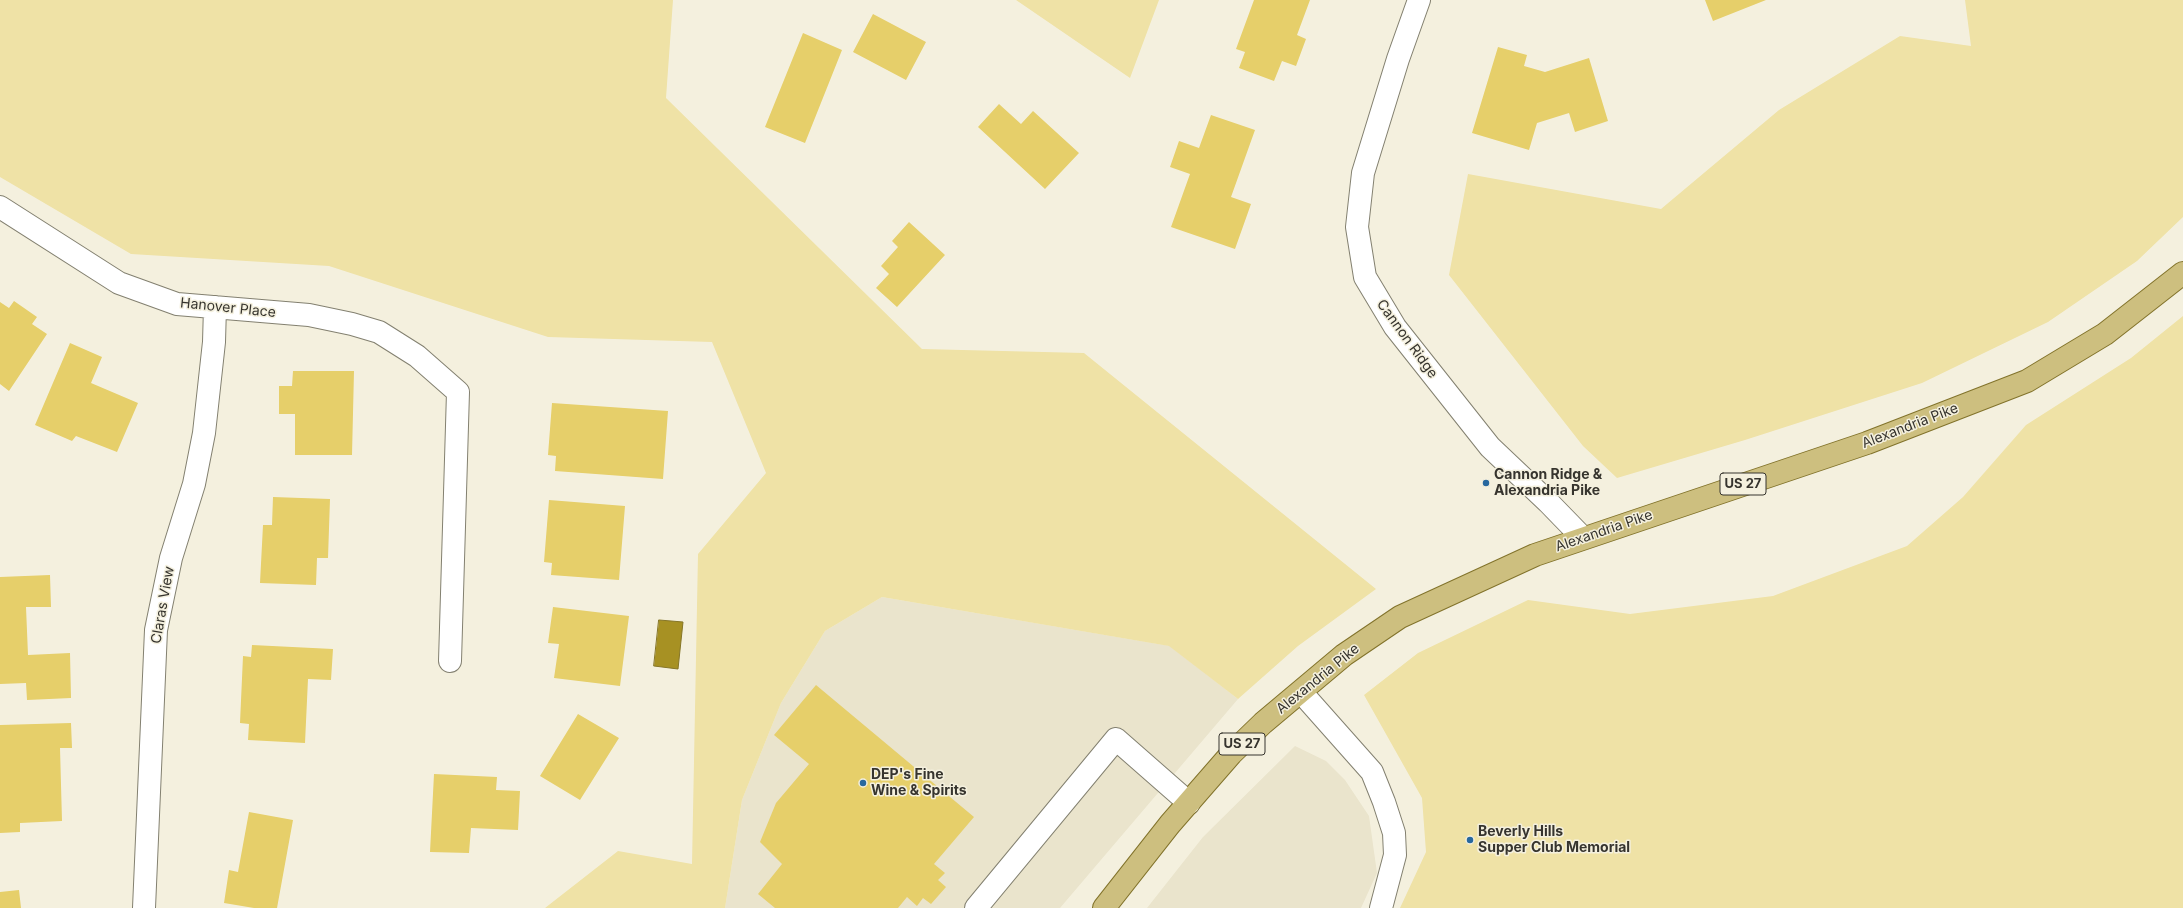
<!DOCTYPE html>
<style>
body{margin:0}
canvas{display:block;background:#f4f0de}
</style>
<canvas width="2183" height="908"></canvas>
<script>
const ctx = document.querySelector('canvas').getContext('2d');
ctx.lineJoin = 'round';
function paint(path, color) { ctx.fillStyle = color; ctx.fill(path, 'evenodd'); }
function strokePath(path, color, width, dash) { ctx.strokeStyle = color; ctx.lineWidth = width; ctx.lineCap = dash ? 'butt' : 'round'; ctx.setLineDash(dash || []); ctx.stroke(path); }
function label(font, color, halo, rows, align = 'center') {
  ctx.font = font + ' Inter,sans-serif'; ctx.lineWidth = 3; ctx.setLineDash([]); ctx.textBaseline = 'middle'; ctx.strokeStyle = halo; ctx.fillStyle = color; for (const [text, x, y, turn = 0] of rows) {
    ctx.save(); ctx.translate(x, y); ctx.rotate((+turn || 0) * Math.PI / 180); ctx.textAlign = isNaN(turn) ? turn : align; if (halo) ctx.strokeText(text, 0, 0); ctx.fillText(text, 0, 0); ctx.restore();
  }
}
paint(new Path2D(`
 M 882,597 L 1170,646 L 1238,699 L 1060,908 L 725,908 L 742,800 L 781,703 L 825,631 Z
 M 1295,746 L 1326,761 L 1345,780 L 1369,816 L 1377,873 L 1361,908 L 1147,908 L 1203,837 Z`), '#eae4cc');
paint(new Path2D(`
 M 0,0 L 673,0 L 666,98 L 922,349 L 1084,353 L 1376,589 L 1298,646 L 1238,699 L 1169,646 L 882,597 L 825,631 L 781,703 L 742,800 L 725,908 L 545,908 L 618,851 L 692,864 L 698,554 L 766,473 L 712,342 L 548,337 L 329,266 L 131,254 L 0,177 Z
 M 1016,0 L 1159,0 L 1130,78 Z
 M 1965,0 L 2183,0 L 2183,217 L 2137,261 L 2048,322 L 1922,383 L 1745,440 L 1617,478 L 1583,446 L 1449,275 L 1468,174 L 1661,209 L 1779,110 L 1900,36 L 1971,46 Z
 M 2183,316 L 2183,908 L 1400,908 L 1426,852 L 1422,798 L 1364,695 L 1418,653 L 1528,600 L 1630,614 L 1773,596 L 1907,546 L 1963,497 L 2026,425 L 2131,358 Z`), '#efe2a6');
const water = new Path2D(`
 M 659,620 L 683,622 L 678,669 L 654,666 Z`);
paint(water, '#a79123');
strokePath(water, '#857526', 1);
paint(new Path2D(`
 M 1254,0 L 1310,0 L 1297,35 L 1306,39 L 1296,66 L 1282,61 L 1274,81 L 1239,68 L 1245,52 L 1236,49 Z
 M 1705,0 L 1766,0 L 1713,21 Z
 M 873,14 L 926,42 L 906,80 L 853,52 Z
 M 803,33 L 842,50 L 805,143 L 765,127 Z
 M 1498,47 L 1527,55 L 1524,66 L 1545,72 L 1589,58 L 1608,121 L 1575,132 L 1569,113 L 1537,123 L 1529,150 L 1472,133 Z
 M 999,104 L 1021,124 L 1033,111 L 1079,153 L 1045,189 L 978,127 Z
 M 1211,115 L 1255,130 L 1231,197 L 1251,204 L 1235,249 L 1171,227 L 1190,174 L 1170,167 L 1179,141 L 1199,148 Z
 M 909,222 L 945,255 L 897,307 L 876,288 L 889,274 L 881,266 L 898,247 L 892,241 Z
 M 14,301 L 37,317 L 32,324 L 47,334 L 9,391 L 0,384 L 0,302 L 9,308 Z
 M 70,343 L 102,357 L 91,383 L 138,403 L 117,452 L 76,436 L 72,441 L 35,425 Z
 M 293,371 L 354,371 L 352,455 L 295,455 L 295,414 L 279,414 L 279,386 L 292,386 Z
 M 552,403 L 668,411 L 663,479 L 555,471 L 556,456 L 548,455 Z
 M 273,497 L 330,499 L 328,558 L 317,558 L 316,585 L 260,583 L 263,525 L 272,525 Z
 M 549,500 L 625,506 L 619,580 L 551,575 L 552,563 L 544,562 Z
 M 50,575 L 51,607 L 26,607 L 28,655 L 70,653 L 71,698 L 27,700 L 26,683 L 0,684 L 0,577 Z
 M 553,607 L 629,616 L 620,686 L 554,678 L 559,644 L 548,643 Z
 M 252,645 L 333,649 L 331,680 L 308,679 L 305,743 L 248,740 L 249,724 L 240,723 L 243,656 L 251,657 Z
 M 816,685 L 974,817 L 934,864 L 945,873 L 938,880 L 946,887 L 931,904 L 923,898 L 917,906 L 907,897 L 898,908 L 775,908 L 758,894 L 782,864 L 760,842 L 776,803 L 809,764 L 774,735 Z
 M 578,714 L 619,738 L 580,800 L 540,776 Z
 M 71,723 L 72,748 L 60,748 L 62,821 L 20,823 L 20,832 L 0,833 L 0,725 Z
 M 434,774 L 497,777 L 496,790 L 520,791 L 518,830 L 471,828 L 469,853 L 430,852 Z
 M 249,812 L 293,820 L 277,908 L 254,908 L 224,903 L 229,870 L 238,872 Z
 M 19,890 L 21,908 L 0,908 L 0,892 Z`), '#e6cf6a');
const minor = new Path2D(`
 M 1419,0 L 1398,59 L 1363,173 L 1357,227 L 1365,277 L 1395,327 L 1490,447 L 1548,502 L 1583,538
 M 0,207 L 119,283 L 177,304 L 309,315 L 352,324 L 379,332 L 417,356 L 458,392 L 450,661
 M 1301,692 L 1372,772 L 1384,802 L 1394,833 L 1395,855 L 1381,908
 M 144,908 L 156,630 L 171,558 L 194,484 L 204,433 L 214,342 L 215,307
 M 976,908 L 1116,739 L 1189,803`);
const major = new Path2D(`
 M 1104,908 L 1170,824 L 1231,754 L 1263,723 L 1344,655 L 1400,617 L 1535,555 L 1867,443 L 2027,381 L 2105,334 L 2183,273`);
strokePath(minor, '#838070', 24);
strokePath(major, '#82732b', 24);
strokePath(minor, '#fff', 22);
strokePath(major, '#cdbf7f', 22);
for (const [x, y, r, color] of [
 [1486,483,4,"#27689e"],
 [863,783,4,"#27689e"],
 [1470,840,4,"#27689e"]
]) { const dot = new Path2D(); dot.arc(x, y, r, 0, 2 * Math.PI); ctx.fillStyle = color; ctx.fill(dot); strokePath(dot, '#f4f0de', 1.5); }
for (const [x, y, w] of [
 [1743,484,46],
 [1242,744,46]
]) { const box = new Path2D(); box.roundRect(x - w / 2, y - 11, w, 22, 3); ctx.fillStyle = '#f4f0de'; ctx.fill(box); strokePath(box, '#36342e', 1); }
label('bold 13px', '#36342e', null, [
 ["US 27",1743,484],
 ["US 27",1242,744]
]);
label('14px', '#36342e', '#f4f0de', [
 ["Hanover Place",228,308,6],
 ["Cannon Ridge",1407,339,54],
 ["Alexandria Pike",1910,426,-21],
 ["Alexandria Pike",1604,531,-19],
 ["Claras View",163,605,-80],
 ["Alexandria Pike",1318,679,-39]
]);
label('bold 14px', '#36342e', '#f4f0de', [
 ["Cannon Ridge &",1494,475],
 ["Alexandria Pike",1494,491],
 ["DEP's Fine",871,775],
 ["Wine & Spirits",871,791],
 ["Beverly Hills",1478,832],
 ["Supper Club Memorial",1478,848]
], 'left');
</script>
